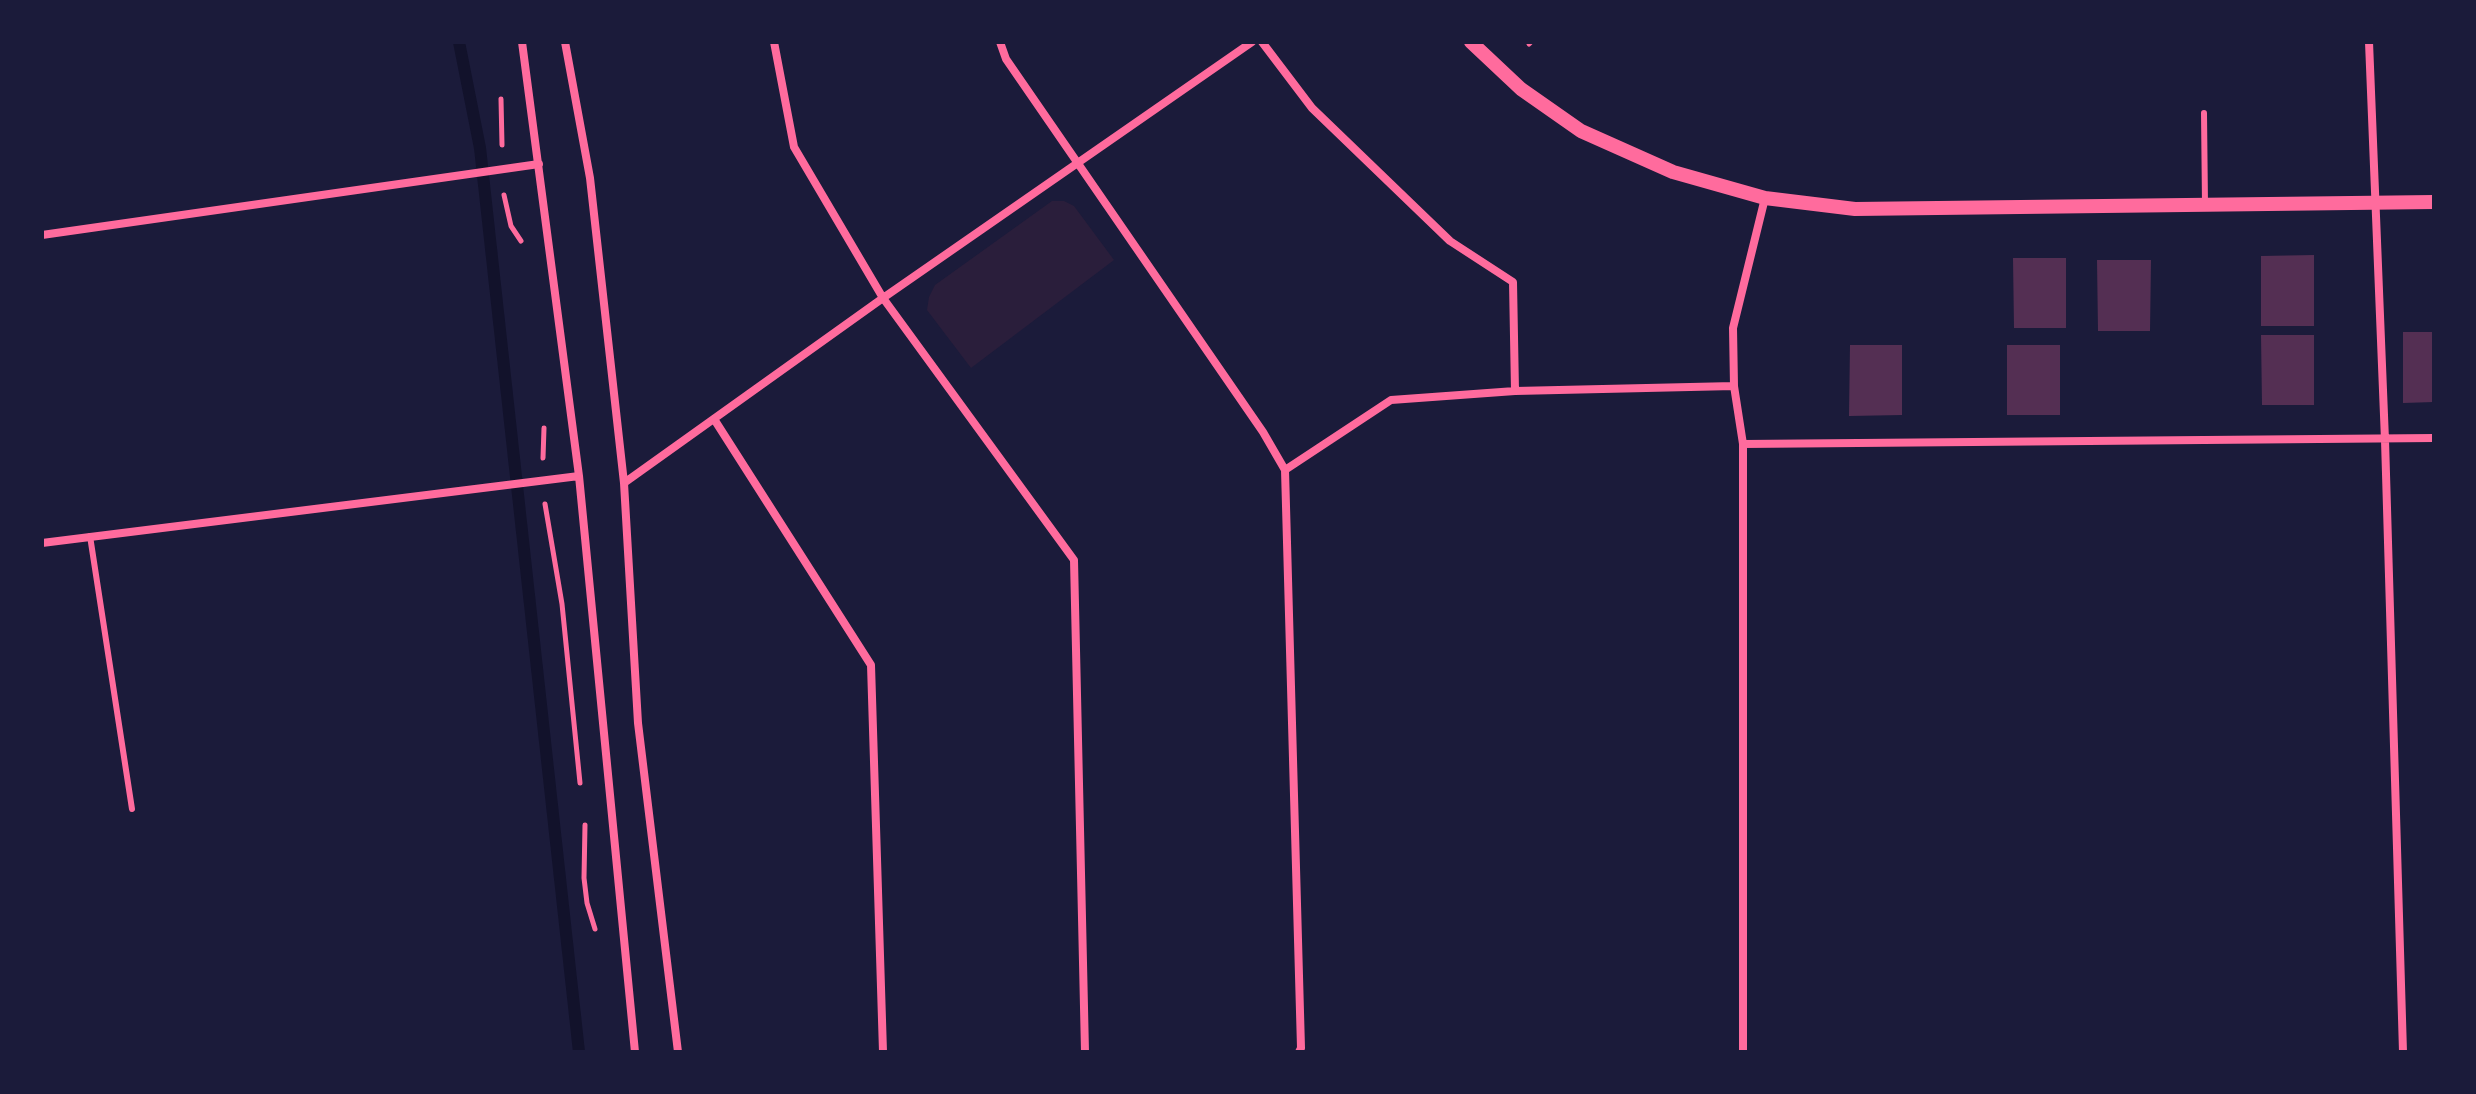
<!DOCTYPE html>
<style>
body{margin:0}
#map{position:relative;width:2476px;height:1094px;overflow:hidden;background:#1b1b3a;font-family:Signika,sans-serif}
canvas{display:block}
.frame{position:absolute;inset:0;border:44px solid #1b1b3a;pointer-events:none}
</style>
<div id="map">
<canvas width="2476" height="1094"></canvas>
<div class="frame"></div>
</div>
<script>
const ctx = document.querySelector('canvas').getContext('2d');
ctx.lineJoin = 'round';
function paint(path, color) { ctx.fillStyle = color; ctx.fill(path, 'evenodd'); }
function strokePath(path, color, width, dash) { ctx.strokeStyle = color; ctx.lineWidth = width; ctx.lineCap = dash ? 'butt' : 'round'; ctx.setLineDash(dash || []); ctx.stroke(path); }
paint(new Path2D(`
 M 1052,201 L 1064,201 L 1074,206 L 1114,260 L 971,368 L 927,310 L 929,297 L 935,285 Z`), '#2a1e3b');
strokePath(new Path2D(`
 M 459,42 L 480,148 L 579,1052`), '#12122b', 12);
paint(new Path2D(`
 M 2314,255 L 2314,326 L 2261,326 L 2261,256 Z
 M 2013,258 L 2066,258 L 2066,328 L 2014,328 Z
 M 2097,260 L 2151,260 L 2150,331 L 2098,331 Z
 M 2403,332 L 2434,332 L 2434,402 L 2403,403 Z
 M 2261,335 L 2314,335 L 2314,405 L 2262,405 Z
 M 1850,345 L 1902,345 L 1902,415 L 1849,416 Z
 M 2007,345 L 2060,345 L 2060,415 L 2007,415 Z`), '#542f53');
strokePath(new Path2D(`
 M 1529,44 L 1531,42
 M 501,99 L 502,145
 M 504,195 L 511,226 L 521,241
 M 543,458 L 544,428
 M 545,504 L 562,604 L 580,783
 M 585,825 L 584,878 L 587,903 L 595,929`), '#ff6b9d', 5);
strokePath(new Path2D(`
 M 2204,113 L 2205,205
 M 90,536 L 132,809`), '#ff6b9d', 6);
strokePath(new Path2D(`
 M 522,42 L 579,476 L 635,1052
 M 565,42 L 590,178 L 624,483 L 883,298 L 1252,42
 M 774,42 L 794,147 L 883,298 L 1074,560 L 1085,1052
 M 1000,42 L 1006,59 L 1263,432 L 1285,470 L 1391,400 L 1515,391 L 1734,386
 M 1262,42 L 1312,108 L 1450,241 L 1513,282 L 1515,391
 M 2369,42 L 2385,440 L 2403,1052
 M 1765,198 L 1733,328 L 1734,386 L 1743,444 L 2434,438
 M 42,235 L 539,164
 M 714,419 L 871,665 L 883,1052
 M 1743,444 L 1743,1052
 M 1285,470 L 1301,1048 L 1299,1052
 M 624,483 L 638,723 L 678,1052
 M 42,543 L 579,476`), '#ff6b9d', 8);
strokePath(new Path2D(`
 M 1471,42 L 1521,89 L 1581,131 L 1673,172 L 1765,198 L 1855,209 L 2434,202`), '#ff6b9d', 14);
</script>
